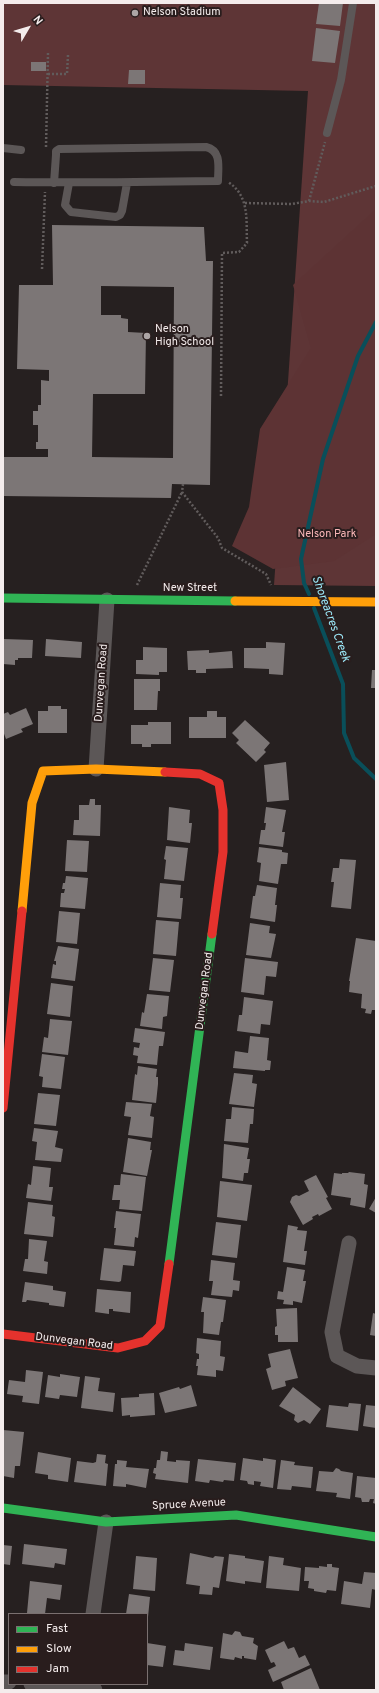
<!DOCTYPE html>
<style>
body{margin:0}
#map{position:relative;width:379px;height:1693px;overflow:hidden;background:#262020;font-family:Overpass,sans-serif}
canvas{display:block}
.frame{position:absolute;inset:0;border:4px solid #f4ecec;pointer-events:none}
.legend{position:absolute;left:8px;top:1613px;width:140px;height:72px;box-sizing:border-box;background:#291d1d;border:1px solid #7a7070;margin:0;padding:5px 7px;list-style:none;font-size:12px;color:#f4ecec}
.legend li{display:flex;align-items:center;gap:8px;height:20px}
.legend b{width:20px;border:1px solid #7a7070}
.north{position:absolute;left:8px;top:8px;width:40px;height:40px;-webkit-text-stroke:3px #291d1d;paint-order:stroke;rotate:52deg;font-size:11px;font-weight:700;line-height:16px;text-align:center;color:#f4ecec}
.north::after{content:'';display:block;margin:auto;width:14px;height:18px;background:#f4ecec;clip-path:polygon(50% 0,100% 100%,50% 72%,0 100%)}
</style>
<div id="map">
<canvas width="379" height="1693"></canvas>
<div class="frame"></div>
<ul class="legend">
<li><b style="height:5px;background:#30b455"></b>Fast</li>
<li><b style="height:5px;background:#ff9f0a"></b>Slow</li>
<li><b style="height:5px;background:#e5322d"></b>Jam</li>
</ul>
<div class="north">N</div>
</div>
<script>
const ctx = document.querySelector('canvas').getContext('2d');
ctx.lineJoin = 'round';
function paint(path, color) { ctx.fillStyle = color; ctx.fill(path, 'evenodd'); }
function strokePath(path, color, width, dash) { ctx.strokeStyle = color; ctx.lineWidth = width; ctx.lineCap = dash ? 'butt' : 'round'; ctx.setLineDash(dash || []); ctx.stroke(path); }
function label(font, color, halo, rows, align = 'center') {
  ctx.font = font + ' Overpass,sans-serif'; ctx.lineWidth = 4; ctx.setLineDash([]); ctx.textBaseline = 'middle'; ctx.strokeStyle = halo; ctx.fillStyle = color; for (const [text, x, y, turn = 0] of rows) {
    ctx.save(); ctx.translate(x, y); ctx.rotate((+turn || 0) * Math.PI / 180); ctx.textAlign = isNaN(turn) ? turn : align; if (halo) ctx.strokeText(text, 0, 0); ctx.fillText(text, 0, 0); ctx.restore();
  }
}
paint(new Path2D(`
 M 3,3 L 376,3 L 376,586 L 274,585 L 308,91 L 3,85 Z`), '#5e3536');
paint(new Path2D(`
 M 376,209 L 376,534 L 334,561 L 273,569 L 232,546 L 249,507 L 260,429 L 311,348 L 293,285 Z`), '#5d3334');
strokePath(new Path2D(`
 M 309,594 L 304,583 L 301,559 L 323,459 L 358,356 L 376,322
 M 314,608 L 343,684 L 344,733 L 354,758 L 376,779`), '#094f5a', 4);
paint(new Path2D(`
 M 319,3 L 343,3 L 340,26 L 316,24 Z
 M 316,28 L 340,31 L 335,63 L 312,61 Z
 M 31,62 L 46,62 L 46,71 L 31,71 Z
 M 129,70 L 145,70 L 145,84 L 128,84 Z
 M 52,225 L 204,227 L 206,261 L 213,261 L 210,485 L 172,484 L 171,498 L 3,496 L 3,457 L 48,457 L 48,449 L 36,449 L 36,442 L 38,442 L 38,425 L 33,425 L 33,411 L 38,411 L 38,405 L 41,405 L 41,380 L 49,381 L 49,370 L 17,369 L 19,285 L 53,285 ZM 101,286 L 174,287 L 173,458 L 92,457 L 93,394 L 145,394 L 146,333 L 128,332 L 128,319 L 121,318 L 121,315 L 101,315 Z
 M 4,639 L 33,640 L 32,658 L 18,658 L 18,660 L 15,660 L 15,665 L 3,664 Z
 M 46,639 L 82,642 L 81,658 L 45,656 Z
 M 266,642 L 285,643 L 283,675 L 269,674 L 269,669 L 244,668 L 244,648 L 266,648 Z
 M 143,647 L 167,648 L 167,672 L 159,672 L 159,675 L 136,674 L 136,660 L 143,660 Z
 M 209,650 L 209,653 L 232,651 L 233,668 L 206,669 L 206,673 L 196,673 L 196,670 L 188,670 L 187,651 Z
 M 372,670 L 376,670 L 376,688 L 371,688 Z
 M 134,679 L 160,679 L 160,691 L 158,691 L 157,710 L 134,710 Z
 M 48,706 L 61,706 L 61,709 L 67,709 L 67,733 L 38,733 L 38,711 L 48,711 Z
 M 26,708 L 33,724 L 21,729 L 23,732 L 6,739 L 3,731 L 3,714 L 8,712 L 10,715 Z
 M 207,711 L 217,711 L 217,717 L 226,717 L 226,738 L 189,738 L 189,717 L 207,717 Z
 M 245,720 L 270,743 L 264,750 L 266,752 L 256,762 L 236,743 L 239,740 L 232,733 Z
 M 148,722 L 171,722 L 171,744 L 151,744 L 151,747 L 142,747 L 142,744 L 131,744 L 131,725 L 148,725 Z
 M 286,762 L 289,800 L 267,802 L 264,765 Z
 M 90,799 L 95,799 L 95,805 L 101,805 L 100,836 L 73,835 L 74,820 L 79,820 L 79,805 L 89,805 Z
 M 169,807 L 190,810 L 189,823 L 192,823 L 190,843 L 167,840 Z
 M 266,807 L 286,810 L 282,832 L 285,832 L 283,847 L 259,844 L 261,830 L 265,830 L 266,823 L 264,823 Z
 M 67,840 L 89,841 L 87,872 L 65,871 Z
 M 166,846 L 188,848 L 184,881 L 164,879 L 166,860 L 164,859 Z
 M 259,847 L 282,850 L 282,852 L 288,853 L 287,864 L 281,864 L 278,884 L 259,881 L 261,863 L 257,862 Z
 M 340,859 L 356,860 L 351,909 L 331,907 L 334,882 L 331,882 L 333,868 L 339,868 Z
 M 66,876 L 88,878 L 85,909 L 60,907 L 61,893 L 64,893 L 65,889 L 62,889 L 63,883 L 65,883 Z
 M 160,883 L 181,885 L 180,898 L 183,898 L 181,919 L 157,917 Z
 M 257,885 L 277,888 L 275,905 L 277,905 L 275,922 L 250,918 L 253,896 L 255,896 Z
 M 59,911 L 80,913 L 77,944 L 56,942 Z
 M 156,920 L 179,922 L 176,956 L 153,954 Z
 M 250,923 L 270,926 L 269,933 L 276,934 L 271,958 L 246,955 Z
 M 356,938 L 376,941 L 376,1010 L 372,1010 L 371,1014 L 365,1013 L 366,1009 L 361,1008 L 362,994 L 349,992 L 350,981 L 349,981 Z
 M 58,946 L 79,949 L 75,981 L 51,978 L 53,964 L 56,965 L 56,961 L 54,961 Z
 M 153,958 L 174,960 L 170,992 L 149,990 Z
 M 245,958 L 278,962 L 276,977 L 266,976 L 264,995 L 241,992 Z
 M 51,983 L 73,986 L 70,1017 L 47,1014 Z
 M 147,994 L 169,996 L 167,1016 L 163,1017 L 162,1029 L 140,1026 L 142,1012 L 144,1013 Z
 M 244,997 L 273,1001 L 270,1025 L 261,1024 L 260,1034 L 237,1031 L 239,1015 L 242,1015 Z
 M 50,1019 L 72,1021 L 68,1055 L 42,1052 L 44,1037 L 48,1038 Z
 M 135,1028 L 165,1032 L 163,1046 L 159,1046 L 157,1065 L 137,1063 L 138,1056 L 133,1055 L 134,1047 L 139,1048 L 140,1043 L 133,1042 Z
 M 250,1036 L 269,1038 L 267,1060 L 271,1061 L 270,1070 L 265,1070 L 265,1071 L 233,1068 L 235,1051 L 248,1053 Z
 M 42,1054 L 65,1057 L 61,1089 L 42,1087 L 43,1077 L 39,1076 Z
 M 138,1066 L 157,1069 L 156,1077 L 158,1077 L 158,1084 L 156,1103 L 132,1100 L 135,1074 L 137,1075 Z
 M 234,1073 L 253,1075 L 252,1083 L 257,1084 L 254,1107 L 229,1104 Z
 M 38,1093 L 60,1095 L 56,1126 L 34,1124 Z
 M 126,1102 L 152,1104 L 150,1116 L 154,1117 L 152,1138 L 128,1135 L 131,1117 L 124,1116 Z
 M 232,1107 L 254,1109 L 253,1124 L 250,1124 L 248,1143 L 224,1141 L 226,1119 L 231,1119 Z
 M 34,1128 L 58,1131 L 55,1147 L 63,1149 L 61,1162 L 35,1160 L 37,1142 L 32,1141 Z
 M 128,1138 L 151,1142 L 150,1150 L 152,1150 L 147,1176 L 123,1172 Z
 M 224,1144 L 249,1148 L 247,1159 L 250,1159 L 248,1173 L 244,1173 L 243,1181 L 222,1178 Z
 M 33,1166 L 51,1168 L 49,1187 L 53,1187 L 51,1201 L 26,1198 L 28,1184 L 31,1185 Z
 M 349,1172 L 365,1174 L 364,1184 L 368,1185 L 365,1208 L 350,1205 L 351,1198 L 331,1195 L 334,1173 L 342,1174 L 342,1173 L 348,1173 Z
 M 121,1174 L 146,1177 L 142,1211 L 119,1209 L 120,1200 L 112,1200 L 114,1185 L 120,1185 Z
 M 316,1175 L 328,1197 L 326,1198 L 332,1209 L 319,1216 L 318,1214 L 312,1217 L 313,1219 L 303,1225 L 290,1202 L 292,1197 L 296,1195 L 299,1196 L 309,1191 L 304,1181 Z
 M 220,1181 L 252,1185 L 247,1221 L 217,1217 Z
 M 376,1197 L 376,1213 L 369,1209 Z
 M 28,1202 L 53,1205 L 52,1216 L 55,1217 L 53,1237 L 24,1234 Z
 M 116,1211 L 141,1214 L 138,1238 L 135,1237 L 134,1247 L 114,1245 L 116,1228 L 114,1228 Z
 M 216,1222 L 241,1225 L 237,1258 L 212,1255 Z
 M 288,1225 L 298,1227 L 297,1230 L 307,1231 L 304,1251 L 307,1251 L 305,1265 L 283,1262 Z
 M 29,1239 L 47,1241 L 44,1261 L 48,1262 L 47,1274 L 23,1271 L 25,1259 L 28,1259 Z
 M 104,1248 L 136,1251 L 134,1266 L 123,1265 L 121,1281 L 119,1282 L 100,1280 Z
 M 211,1260 L 235,1263 L 233,1280 L 240,1281 L 239,1291 L 233,1290 L 232,1297 L 211,1295 L 213,1281 L 209,1281 Z
 M 287,1267 L 305,1270 L 303,1281 L 306,1281 L 302,1303 L 293,1301 L 293,1305 L 283,1304 L 284,1300 L 277,1299 L 278,1291 L 283,1292 Z
 M 25,1282 L 53,1286 L 53,1290 L 66,1292 L 64,1307 L 49,1305 L 49,1303 L 27,1300 L 26,1302 L 22,1302 Z
 M 97,1289 L 131,1292 L 130,1313 L 113,1311 L 113,1309 L 109,1309 L 109,1314 L 95,1312 Z
 M 203,1297 L 226,1300 L 223,1322 L 221,1322 L 219,1335 L 203,1333 L 204,1312 L 201,1312 Z
 M 297,1308 L 298,1342 L 278,1342 L 278,1335 L 275,1335 L 275,1327 L 277,1326 L 276,1309 Z
 M 373,1313 L 376,1314 L 376,1336 L 370,1335 Z
 M 197,1338 L 221,1341 L 220,1356 L 225,1357 L 223,1371 L 216,1370 L 216,1377 L 197,1375 L 198,1366 L 196,1366 L 197,1359 L 199,1359 L 199,1354 L 196,1353 Z
 M 290,1349 L 298,1378 L 285,1381 L 286,1386 L 272,1390 L 266,1369 L 271,1367 L 268,1354 Z
 M 26,1370 L 43,1372 L 39,1404 L 22,1402 L 23,1396 L 7,1394 L 9,1380 L 25,1382 Z
 M 60,1374 L 80,1377 L 77,1397 L 60,1395 L 59,1399 L 45,1397 L 48,1375 L 60,1377 Z
 M 85,1376 L 100,1378 L 98,1391 L 115,1393 L 113,1412 L 81,1408 Z
 M 191,1385 L 197,1406 L 165,1413 L 159,1393 L 179,1387 L 180,1389 Z
 M 293,1387 L 321,1409 L 310,1424 L 304,1420 L 298,1423 L 294,1420 L 295,1415 L 279,1406 Z
 M 154,1393 L 155,1415 L 130,1417 L 130,1415 L 122,1416 L 121,1398 L 139,1397 L 139,1394 Z
 M 349,1403 L 361,1404 L 358,1431 L 326,1427 L 329,1405 L 348,1407 Z
 M 366,1405 L 376,1406 L 376,1428 L 363,1426 Z
 M 3,1430 L 24,1432 L 20,1466 L 15,1466 L 14,1478 L 3,1476 Z
 M 161,1451 L 168,1452 L 167,1461 L 176,1462 L 176,1460 L 190,1461 L 188,1483 L 155,1479 L 156,1474 L 153,1473 L 154,1468 L 156,1468 L 157,1460 L 160,1460 Z
 M 38,1452 L 71,1458 L 68,1482 L 48,1479 L 48,1475 L 35,1473 Z
 M 97,1454 L 106,1455 L 105,1463 L 108,1464 L 106,1486 L 74,1482 L 77,1461 L 93,1463 L 96,1462 Z
 M 243,1458 L 263,1461 L 263,1458 L 276,1460 L 273,1488 L 260,1486 L 261,1482 L 254,1481 L 254,1485 L 248,1484 L 247,1481 L 240,1480 Z
 M 198,1459 L 236,1463 L 234,1481 L 224,1480 L 223,1482 L 210,1480 L 209,1483 L 195,1481 Z
 M 117,1460 L 127,1461 L 126,1467 L 149,1469 L 146,1488 L 126,1484 L 126,1487 L 113,1486 L 115,1464 L 117,1464 Z
 M 281,1460 L 295,1462 L 294,1465 L 313,1467 L 311,1488 L 292,1486 L 291,1490 L 277,1489 Z
 M 336,1468 L 339,1469 L 341,1471 L 353,1473 L 350,1499 L 336,1497 L 337,1493 L 316,1491 L 319,1471 L 333,1472 Z
 M 357,1476 L 376,1478 L 376,1504 L 373,1503 L 374,1499 L 370,1499 L 369,1502 L 362,1502 L 361,1498 L 355,1497 Z
 M 24,1544 L 67,1549 L 65,1565 L 55,1563 L 54,1568 L 22,1564 Z
 M 3,1545 L 12,1546 L 10,1565 L 3,1564 Z
 M 190,1553 L 213,1558 L 215,1556 L 224,1557 L 219,1588 L 213,1587 L 212,1595 L 199,1594 L 200,1586 L 186,1584 Z
 M 229,1554 L 245,1556 L 245,1558 L 264,1561 L 261,1583 L 245,1581 L 245,1584 L 226,1581 Z
 M 136,1556 L 157,1558 L 155,1591 L 133,1589 Z
 M 269,1556 L 284,1558 L 283,1565 L 301,1568 L 299,1591 L 266,1588 Z
 M 327,1564 L 332,1564 L 332,1567 L 339,1568 L 336,1591 L 327,1590 L 326,1593 L 314,1591 L 314,1589 L 308,1588 L 309,1581 L 304,1581 L 305,1567 L 319,1568 L 319,1566 L 327,1567 Z
 M 364,1572 L 376,1573 L 376,1590 L 372,1589 L 370,1608 L 341,1604 L 344,1581 L 362,1584 Z
 M 30,1581 L 62,1585 L 60,1600 L 47,1598 L 45,1614 L 27,1613 Z
 M 129,1594 L 150,1597 L 148,1617 L 147,1614 L 126,1614 Z
 M 235,1631 L 240,1632 L 242,1636 L 254,1638 L 253,1643 L 258,1646 L 256,1660 L 244,1658 L 244,1656 L 242,1656 L 242,1659 L 235,1657 L 234,1660 L 220,1658 L 223,1633 L 232,1635 Z
 M 284,1641 L 288,1649 L 294,1647 L 299,1658 L 305,1655 L 310,1665 L 273,1682 L 268,1670 L 276,1666 L 274,1662 L 271,1663 L 265,1650 Z
 M 147,1643 L 166,1646 L 163,1667 L 147,1665 Z
 M 185,1643 L 213,1647 L 210,1670 L 173,1665 L 175,1650 L 184,1651 Z
 M 311,1668 L 320,1690 L 284,1690 L 281,1682 Z`), '#7c7676');
strokePath(new Path2D(`
 M 48,74 L 67,74 L 68,55
 M 46,147 L 48,53
 M 309,201 L 325,142
 M 245,203 L 292,204 L 309,201 L 324,202 L 376,186
 M 42,269 L 45,192
 M 221,396 L 222,253 L 239,252 L 247,243 C 246,220 250,196 228,182
 M 183,484 L 182,492 L 218,538 L 222,548 L 266,574 L 271,585
 M 137,585 L 182,492`), '#615c5c', 2.5, [2, 2]);
strokePath(new Path2D(`
 M 327,133 L 341,80 L 353,3
 M 3,148 L 21,150
 M 14,182 C 82,183 150,182 218,181 C 218,167 222,151 206,147 L 59,149 L 56,151 L 56,155 L 54,183
 M 69,183 L 65,205 L 71,212 L 116,217 L 120,215 L 122,211 L 127,183`), '#5c5757', 8);
strokePath(new Path2D(`
 M 96,769 L 107,600
 M 349,1243 L 332,1332 L 337,1356 L 357,1366 L 376,1368
 M 93,1614 L 106,1522
 M 3,1682 L 9,1682
 M 31,1684 L 95,1690`), '#5c5757', 15);
strokePath(new Path2D(`
 M 3,598 L 235,601
 M 169,1264 L 212,934
 M 3,1508 L 106,1522 L 236,1515 L 376,1537`), '#30b455', 9);
strokePath(new Path2D(`
 M 235,601 L 376,602
 M 22,911 L 32,803 L 43,771 L 96,769 L 165,772`), '#ff9f0a', 9);
strokePath(new Path2D(`
 M 165,772 L 200,774 L 219,783 L 223,810 L 223,852 L 212,934
 M 3,1108 L 22,911
 M 3,1334 L 118,1348 L 145,1341 L 160,1326 L 169,1264`), '#e5322d', 9);
for (const [x, y, r, color] of [
 [135,13,4,"#aca5a5"],
 [147,336,4,"#aca5a5"]
]) { const dot = new Path2D(); dot.arc(x, y, r, 0, 2 * Math.PI); ctx.fillStyle = color; ctx.fill(dot); strokePath(dot, '#291d1d', 1.5); }
label('11px', '#f4ecec', '#291d1d', [
 ["Nelson Stadium",143,13],
 ["Nelson",155,330],
 ["High School",155,343]
], 'left');
label('11px', '#fcb8b9', '#291d1d', [
 ["Nelson Park",327,535]
]);
label('11px', '#f4ecec', '#291d1d', [
 ["New Street",190,589],
 ["Dunvegan Road",102,683,-86],
 ["Dunvegan Road",205,991,-83],
 ["Dunvegan Road",74,1342,7],
 ["Spruce Avenue",189,1505,-3]
]);
label('italic 12px', '#9ceafa', '#291d1d', [
 ["Shoreacres Creek",330,619,70]
]);
</script>
